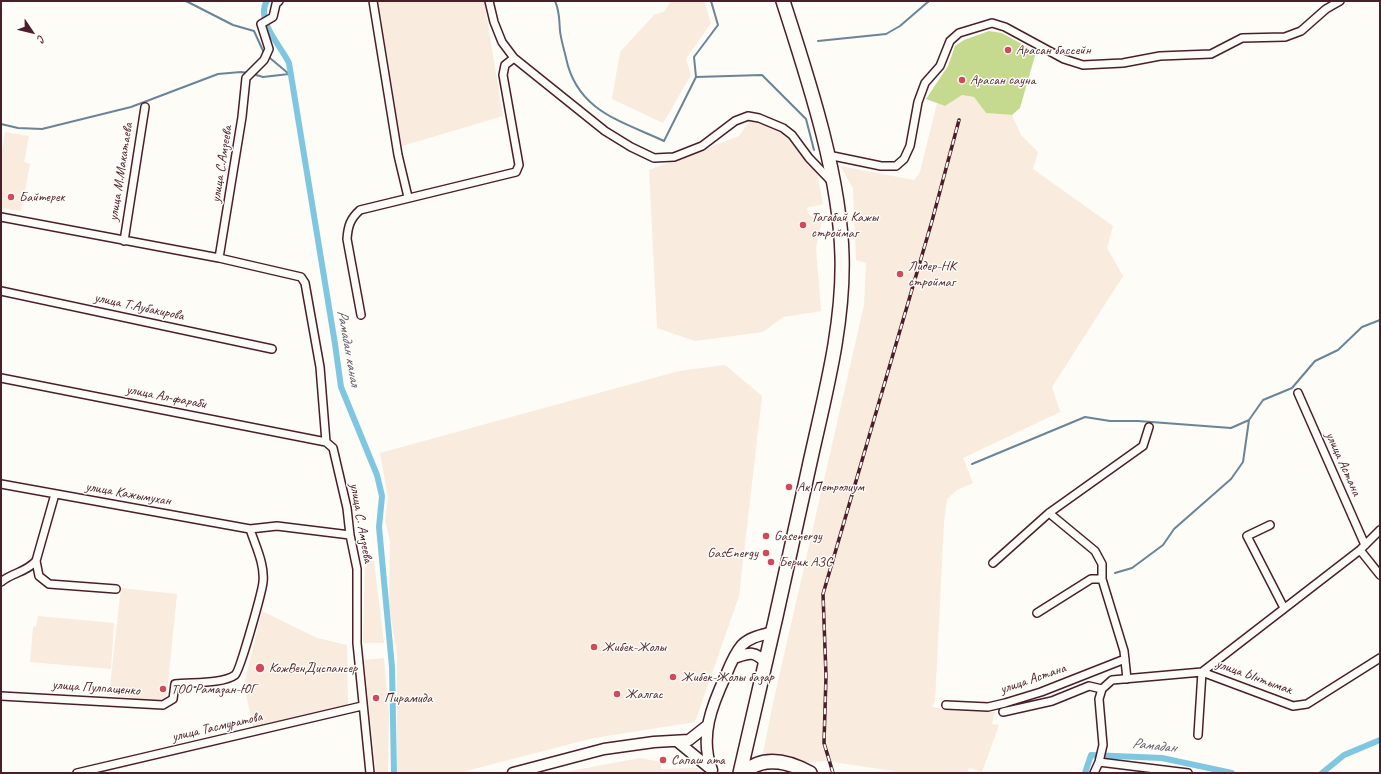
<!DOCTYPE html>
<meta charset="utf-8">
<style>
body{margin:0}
#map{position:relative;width:1381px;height:774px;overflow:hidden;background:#fdfcf7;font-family:Caveat,sans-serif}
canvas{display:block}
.frame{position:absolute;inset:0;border:2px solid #4a1f2b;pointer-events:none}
.north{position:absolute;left:12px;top:12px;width:40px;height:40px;-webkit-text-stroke:3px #fdfcf7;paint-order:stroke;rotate:125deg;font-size:11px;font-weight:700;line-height:16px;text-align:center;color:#4a1f2b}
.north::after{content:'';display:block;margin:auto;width:14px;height:18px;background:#4a1f2b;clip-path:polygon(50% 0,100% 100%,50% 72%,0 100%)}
</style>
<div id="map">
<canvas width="1381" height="774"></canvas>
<div class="frame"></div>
<div class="north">С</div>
</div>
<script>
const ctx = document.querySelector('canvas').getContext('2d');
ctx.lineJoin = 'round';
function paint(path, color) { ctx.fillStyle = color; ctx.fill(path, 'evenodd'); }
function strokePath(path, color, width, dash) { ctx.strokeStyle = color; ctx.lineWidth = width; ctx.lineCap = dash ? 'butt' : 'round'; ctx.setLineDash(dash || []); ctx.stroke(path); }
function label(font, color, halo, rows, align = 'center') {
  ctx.font = font + ' Caveat,sans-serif'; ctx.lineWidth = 3; ctx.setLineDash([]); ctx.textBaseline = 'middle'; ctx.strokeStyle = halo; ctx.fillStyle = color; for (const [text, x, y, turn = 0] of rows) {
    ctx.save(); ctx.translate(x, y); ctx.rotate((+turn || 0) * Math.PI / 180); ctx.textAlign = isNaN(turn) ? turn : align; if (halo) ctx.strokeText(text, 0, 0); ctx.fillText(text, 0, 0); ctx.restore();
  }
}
paint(new Path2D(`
 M 378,1 L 484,1 L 503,116 L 402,146 Z
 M 671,1 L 704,1 L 711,23 L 686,59 L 691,75 L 663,123 L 612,99 L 620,52 L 654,15 L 665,11 Z
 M 962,95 L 974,97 L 986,113 L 1012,115 L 1021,135 L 1038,152 L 1033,169 L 1113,226 L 1107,248 L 1123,276 L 1052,387 L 1060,412 L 963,458 L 973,483 L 957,490 L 947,499 L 944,522 L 935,701 L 932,707 L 955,711 L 995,712 L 992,724 L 999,725 L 982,772 L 969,768 L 967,773 L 905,773 L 827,761 L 802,762 L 763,753 L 773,703 L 864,305 L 866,263 L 856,260 L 853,188 L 840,166 L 914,180 L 920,172 L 937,103 L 945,106 Z
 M 750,121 L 783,131 L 817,173 L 823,204 L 807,208 L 809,215 L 822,220 L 816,248 L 821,311 L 783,317 L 763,332 L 695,341 L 657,328 L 649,170 L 739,136 Z
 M 5,132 L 29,136 L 24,162 L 30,164 L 21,211 L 1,208 L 1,162 Z
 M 725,365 L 762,396 L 739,596 L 695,722 L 594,738 L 458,773 L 397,773 L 397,654 L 389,606 L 390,541 L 385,521 L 388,498 L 380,453 L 679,371 Z
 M 365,560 L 374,561 L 384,643 L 363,643 Z
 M 121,588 L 177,594 L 166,702 L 109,695 Z
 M 262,611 L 317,638 L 347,645 L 348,707 L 253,727 L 244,685 Z
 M 38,616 L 114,623 L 111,669 L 30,662 L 33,627 L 36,626 Z
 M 384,658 L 389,715 L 388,773 L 376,773 L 364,660 Z
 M 640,758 L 661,762 L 661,769 L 698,768 L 699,773 L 560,773 Z`), '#f9ebdd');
paint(new Path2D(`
 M 989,31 L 1002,33 L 1036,52 L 1020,108 L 1012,115 L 986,113 L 974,97 L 962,95 L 945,106 L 926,99 L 948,66 L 955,46 L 964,40 Z`), '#c6da8f');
strokePath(new Path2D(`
 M 186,1 L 233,25 L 254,31 L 264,53 L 289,74
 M 555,1 C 560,12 559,20 560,31 C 561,40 564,49 566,58 C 577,111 621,121 664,141 L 696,77 L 694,57 L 718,25 L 711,1
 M 818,41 L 886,34 L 900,26 L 929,1
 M 253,74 L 263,77 L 289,74
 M 696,77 L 762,75 L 806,119 L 814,150
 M 1,124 L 18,128 L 42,129 L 131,107 L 218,74 L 241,72 L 249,73
 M 972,464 L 1085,417 L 1110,421 L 1138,421 L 1231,428 L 1249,420
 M 1115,573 L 1132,568 L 1163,545 L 1174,529 L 1231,479 L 1243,462 L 1249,420 L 1263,400 L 1292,388 L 1315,361 L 1338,350 L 1362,327 L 1380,320
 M 1326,773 L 1327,771`), '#6a8498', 2);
strokePath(new Path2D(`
 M 267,1 C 255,20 281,46 289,63 L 335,344 L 341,387 L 377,475 L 382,496 L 379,527 L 392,667 L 394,773
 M 1085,773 L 1091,755 L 1162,758 L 1232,773
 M 1322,773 L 1344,755 L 1380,740`), '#7fc7e0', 6);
const street = new Path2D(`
 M 279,1 L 276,4 L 273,17 L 261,24 L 269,49 L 264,60 L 246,78 L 242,117 L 219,258 L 301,277 L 305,283 L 320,367 L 326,442 L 333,448 L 347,508 L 350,535 L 357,569 L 357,643 L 370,773
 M 373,1 L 398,155 L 408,197
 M 489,1 L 494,22 L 502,42 L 514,58 L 605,131 L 631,147 L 654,158 L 674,157 L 702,146 L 735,121 L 748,116 L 759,118 L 783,128 L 792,135 L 809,158 L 832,182
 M 828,155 L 881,166 L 896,166 L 904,159 L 910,146 L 918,102 L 925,83 L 940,66 L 950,41 L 959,33 L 992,23 L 1005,27 L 1064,59 L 1083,65 L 1123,63 L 1160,56 L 1211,54 L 1242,38 L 1285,37 L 1301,31 L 1326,9 L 1340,1
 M 1,217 L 219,258
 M 124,241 L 145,107
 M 1,291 L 272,349
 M 361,315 L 347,239 C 348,226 350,219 360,210 L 516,172 L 519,165 L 503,75 L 505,65 L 514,58
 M 1,378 L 326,442
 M 1298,393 L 1365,545
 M 1,484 L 250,529 L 277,526 L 350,535
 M 1049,513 L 1095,551 L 1102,564 L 1102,579 L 1124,651 L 1127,679
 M 1270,525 L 1247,536 L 1284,608
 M 1360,550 L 1380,575
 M 36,561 L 39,576 L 49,584 L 116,589
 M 993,563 L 1049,513 L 1143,446 L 1149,427
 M 1,582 C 13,572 25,573 36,561 L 55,494
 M 1037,613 L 1091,579 L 1102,579
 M 1,696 L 163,705 L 173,699 L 175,684 C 191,682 223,684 235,675 C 240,671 262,592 263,582 C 265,564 255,545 250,529
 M 946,705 L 988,707 L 1005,703 L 1041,692 L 1125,659
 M 1003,712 L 1052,701 L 1089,686 L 1102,689
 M 1198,735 L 1202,672 L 1293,706 L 1307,704 L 1380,658
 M 1099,762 L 1188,773
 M 77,773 L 362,706
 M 1094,773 L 1099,762 L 1103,745 L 1099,699 L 1102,689 L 1112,680 L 1202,672 L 1360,550 L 1380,530`);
const secondary = new Path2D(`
 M 734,658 C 749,653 754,650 766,663
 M 678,742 L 712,770
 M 712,770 C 699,737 712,705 726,675 C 730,665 735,653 742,645 C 750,637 762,635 773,632
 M 513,773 L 604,749 L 654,742 L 689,740 L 708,725`);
const highway = new Path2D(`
 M 740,773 C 764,671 787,569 809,467 C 824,398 844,327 842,256 C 840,174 808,79 783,1
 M 743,773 C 763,755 788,761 810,773`);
strokePath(street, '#4a1f2b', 10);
strokePath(secondary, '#4a1f2b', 13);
strokePath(highway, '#4a1f2b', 16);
strokePath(street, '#fdfcf7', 7);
strokePath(secondary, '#fdfcf7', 10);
strokePath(highway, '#fdfcf7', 13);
const rail = new Path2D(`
 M 833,773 L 824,743 L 826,676 L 823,594 L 932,221 L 959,120`);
strokePath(rail, '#4a1f2b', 3.5);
strokePath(rail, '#fdfcf7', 2, [6]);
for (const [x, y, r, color] of [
 [1008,50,4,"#d1495b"],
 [962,80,4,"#d1495b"],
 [11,197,4,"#d1495b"],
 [803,225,4,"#d1495b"],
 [900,274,4,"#d1495b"],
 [789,487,4,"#d1495b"],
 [766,536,4,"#d1495b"],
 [766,553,4,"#d1495b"],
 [771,562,4,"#d1495b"],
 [594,647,4,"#d1495b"],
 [260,668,5,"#d1495b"],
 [673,677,4,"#d1495b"],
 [163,689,4,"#d1495b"],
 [617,694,4,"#d1495b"],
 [376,698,4,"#d1495b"],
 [663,760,4,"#d1495b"]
]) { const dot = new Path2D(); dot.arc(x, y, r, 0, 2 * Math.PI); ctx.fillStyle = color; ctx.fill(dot); strokePath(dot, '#fdfcf7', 1.5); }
label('14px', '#4a1f2b', '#fdfcf7', [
 ["Арасан бассейн",1016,50],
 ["Арасан сауна",970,80],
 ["Байтерек",19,197],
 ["Тагабай Кажы",811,217],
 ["строймаг",811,233],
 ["Лидер-НК",908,266],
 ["строймаг",908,282],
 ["Ак Петролиум",797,487],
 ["Gasenergy",774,536],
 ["GasEnergy",758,553,"right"],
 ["Берик АЗС",779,562],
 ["Жибек-Жолы",602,647],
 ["КожВенДиспансер",269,668],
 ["Жибек-Жолы базар",681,677],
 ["ТОО Рамазан-ЮГ",171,689],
 ["Жалгас",625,694],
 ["Пирамида",384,698],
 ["Сапаш ата",671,760]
], 'left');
label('14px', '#4a1f2b', '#fdfcf7', [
 ["улица С.Амзеева",222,164,-81],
 ["улица М.Макатаева",121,172,-81],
 ["улица Т.Аубакирова",139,307,12],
 ["улица Ал-фараби",166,397,11],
 ["улица Астана",1343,464,66],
 ["улица Кажымухан",128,494,10],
 ["улица С. Амзеева",361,523,80],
 ["улица Ынтымак",1254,677,20],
 ["улица Астана",1033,679,-19],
 ["улица Пулпащенко",96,688,4],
 ["улица Тасмуратова",217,727,-13]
]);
label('italic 15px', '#5d5a6a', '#fdfcf7', [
 ["Рамадан канал",348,348,80],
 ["Рамадан",1154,746,6]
]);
</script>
